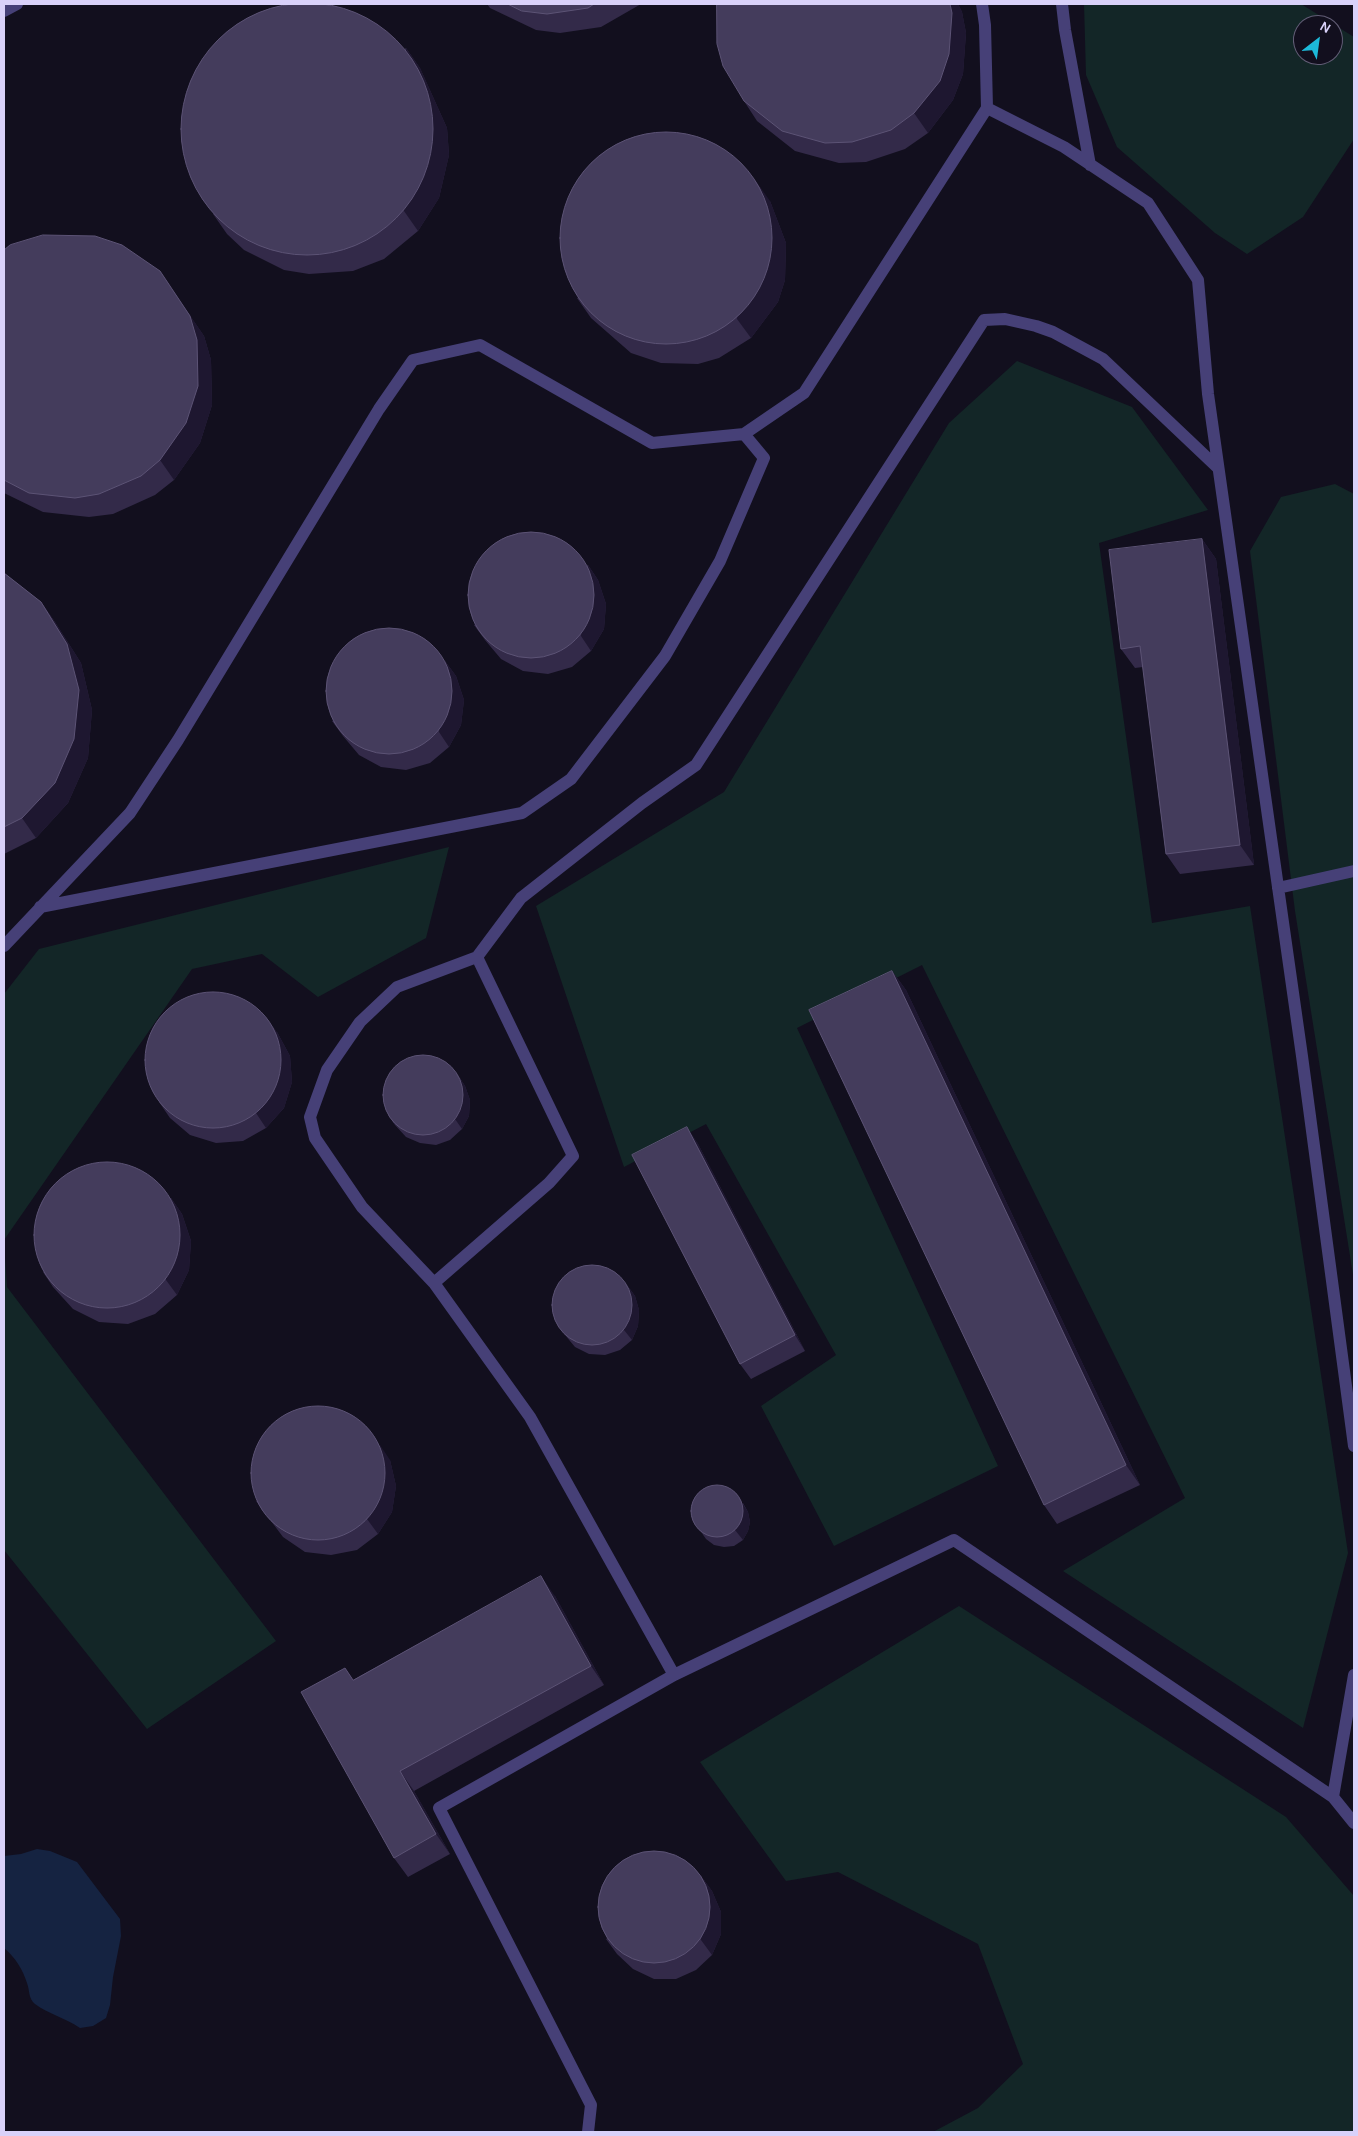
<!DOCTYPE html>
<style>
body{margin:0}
#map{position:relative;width:1358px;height:2136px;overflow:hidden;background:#120f1e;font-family:Karla,sans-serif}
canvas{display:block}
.frame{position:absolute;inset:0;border:5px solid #d9d1f9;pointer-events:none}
.north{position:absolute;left:1293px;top:15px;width:50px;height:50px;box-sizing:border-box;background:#120f1e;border:1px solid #625d76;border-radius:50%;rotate:30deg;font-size:14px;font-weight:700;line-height:20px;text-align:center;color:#d9d1f9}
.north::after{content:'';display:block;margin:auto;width:18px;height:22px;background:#1dbada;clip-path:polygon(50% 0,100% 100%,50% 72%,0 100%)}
</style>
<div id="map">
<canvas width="1358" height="2136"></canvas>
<div class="frame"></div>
<div class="north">N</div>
</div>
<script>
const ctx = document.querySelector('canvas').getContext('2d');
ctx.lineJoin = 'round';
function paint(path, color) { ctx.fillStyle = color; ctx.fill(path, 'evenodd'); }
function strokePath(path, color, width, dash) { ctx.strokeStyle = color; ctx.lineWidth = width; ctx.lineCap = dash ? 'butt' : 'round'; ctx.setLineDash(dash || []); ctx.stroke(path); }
paint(new Path2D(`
 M 1084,4 L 1301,4 L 1354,37 L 1354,139 L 1303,217 L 1247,254 L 1215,233 L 1117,147 L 1086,75 ZM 1303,25 L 1333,25 L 1333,55 L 1303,55 Z
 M 1017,361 L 1132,407 L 1208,510 L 1099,543 L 1152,923 L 1250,906 L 1348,1553 L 1303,1728 L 1063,1571 L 1185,1498 L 922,965 L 797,1028 L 998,1466 L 834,1546 L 761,1406 L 836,1355 L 706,1124 L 624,1167 L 536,906 L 724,792 L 949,423 Z
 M 1335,484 L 1354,494 L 1354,1281 L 1295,911 L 1250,551 L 1281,497 Z
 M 449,847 L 426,938 L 318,997 L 262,954 L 192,969 L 4,1240 L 4,994 L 39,949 Z
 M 4,1242 L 7,1287 L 276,1641 L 147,1729 L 4,1550 Z
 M 959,1606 L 1286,1817 L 1354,1896 L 1354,2132 L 933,2132 L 978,2108 L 1023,2064 L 978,1944 L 838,1872 L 786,1881 L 700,1762 Z`), '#132627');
paint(new Path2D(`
 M 37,1849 L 50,1851 L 77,1862 L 120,1919 L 121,1936 L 113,1977 L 110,2005 L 106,2018 L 93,2026 L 80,2028 C 66,2018 48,2014 35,2004 C 28,1998 30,1991 27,1983 C 23,1970 15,1957 4,1948 L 4,1856 L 21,1854 Z`), '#152341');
strokePath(new Path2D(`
 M 1062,4 L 1065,30 L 1090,165
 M 4,11 L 17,4
 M 987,108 L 1064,147 L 1148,203 L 1198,280 L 1208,394 L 1302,1056 L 1354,1446
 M 1278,888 L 1354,871
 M 40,907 L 522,813 L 571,779 L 665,656 L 720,561 L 764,458 L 744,434
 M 4,946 L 130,813 L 178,740 L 379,409 L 413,360 L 480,345 L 652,443 L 744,434 L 804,393 L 987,108 L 985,25 L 982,4
 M 477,957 L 521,898 L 642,803 L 696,765 L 984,320 L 1005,319 L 1036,326 L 1053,332 L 1103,359 L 1218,468
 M 434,1283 L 362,1207 L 315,1138 L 310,1117 L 327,1070 L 360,1022 L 397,987 L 477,957 L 573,1156 L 549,1183 L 434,1283 L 530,1417 L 674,1675
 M 1333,1797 L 1354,1675
 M 588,2132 L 591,2105 L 439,1808 L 674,1675 L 954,1540 L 1333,1797 L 1354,1823`), '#464077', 12);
paint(new Path2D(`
 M 487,4 L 641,4 L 601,27 L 560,33 L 536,30 L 490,8 Z
 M 717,4 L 958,4 L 962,12 L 966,33 L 963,74 L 953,100 L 928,133 L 905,149 L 866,162 L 839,163 L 795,151 L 757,121 L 744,101 Z
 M 406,48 L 420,68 L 447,128 L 449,155 L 439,198 L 418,231 L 384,259 L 353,271 L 309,274 L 284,270 L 244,250 L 227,234 L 213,214 Z
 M 770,201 L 786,243 L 785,280 L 778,302 L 751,338 L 719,358 L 698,364 L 661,363 L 631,353 L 591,318 L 577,298 Z
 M 4,250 L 173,291 L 204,336 L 211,360 L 212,405 L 200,443 L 174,480 L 155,495 L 113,514 L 89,517 L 43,512 L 4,493 Z
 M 1202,539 L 1216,559 L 1254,865 L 1180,874 L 1166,854 L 1143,667 L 1135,668 L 1121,649 Z
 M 588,565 L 598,580 L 606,604 L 604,629 L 591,651 L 572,667 L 548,674 L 523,671 L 501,659 L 485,640 L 474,625 Z
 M 4,573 L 41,602 L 55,622 L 81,663 L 92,710 L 88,758 L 68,803 L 36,838 L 4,854 Z
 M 445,661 L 456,676 L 464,700 L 461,725 L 449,747 L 430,763 L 406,770 L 381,767 L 359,755 L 343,736 L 332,721 Z
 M 892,971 L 906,990 L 1140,1485 L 1057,1524 L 1044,1505 Z
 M 277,1032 L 290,1056 L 292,1082 L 284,1108 L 266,1128 L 243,1141 L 216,1143 L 190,1135 L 170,1118 L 159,1102 Z
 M 458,1075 L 465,1086 L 470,1100 L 469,1116 L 462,1129 L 450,1140 L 436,1145 L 420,1143 L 406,1137 L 395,1125 L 388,1115 Z
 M 697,1142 L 805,1351 L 751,1379 L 740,1364 Z
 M 171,1198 L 182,1214 L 191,1241 L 189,1270 L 177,1295 L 155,1314 L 128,1324 L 99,1322 L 73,1309 L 53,1287 L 43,1272 Z
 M 627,1285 L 635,1296 L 639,1310 L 638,1326 L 632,1340 L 620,1350 L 605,1355 L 589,1354 L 575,1347 L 565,1335 L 558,1325 Z
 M 390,1460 L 396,1486 L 392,1512 L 378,1534 L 357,1550 L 331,1555 L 305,1552 L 283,1537 L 256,1501 Z
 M 743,1503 L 748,1512 L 750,1522 L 748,1531 L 743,1540 L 734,1546 L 724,1547 L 714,1545 L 706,1539 L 699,1529 Z
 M 555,1596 L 604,1685 L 414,1791 L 450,1854 L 408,1877 L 394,1858 L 354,1680 Z
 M 701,1876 L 712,1891 L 721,1912 L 721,1934 L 712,1955 L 696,1970 L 676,1979 L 654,1979 L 633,1969 L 617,1954 L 606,1939 Z`), '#332a49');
paint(new Path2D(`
 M 950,4 L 958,4 L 962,12 L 966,33 L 963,74 L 953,100 L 928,133 L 914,113 Z
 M 406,48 L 420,68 L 447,128 L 449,155 L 439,198 L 418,231 L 404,211 Z
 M 756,181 L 770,201 L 786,243 L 785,280 L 778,302 L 751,338 L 737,319 Z
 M 160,271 L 204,336 L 211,360 L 212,405 L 200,443 L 174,480 L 160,460 Z
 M 1202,539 L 1216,559 L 1254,865 L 1240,845 Z
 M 588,565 L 598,580 L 606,604 L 604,629 L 591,651 L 581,636 Z
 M 41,602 L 55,622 L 81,663 L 92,710 L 88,758 L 68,803 L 36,838 L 22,818 Z
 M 445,661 L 456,676 L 464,700 L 461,725 L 449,747 L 439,732 Z
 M 892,971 L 906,990 L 1140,1485 L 1126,1465 Z
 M 266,1017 L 277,1032 L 290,1056 L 292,1082 L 284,1108 L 266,1128 L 256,1113 Z
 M 458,1075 L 465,1086 L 470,1100 L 469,1116 L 462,1129 L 455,1119 Z
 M 687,1127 L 697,1142 L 805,1351 L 795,1335 Z
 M 171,1198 L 182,1214 L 191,1241 L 189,1270 L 177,1295 L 166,1280 Z
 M 627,1285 L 635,1296 L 639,1310 L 638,1326 L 632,1340 L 624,1330 Z
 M 380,1445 L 390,1460 L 396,1486 L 392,1512 L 378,1534 L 367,1519 Z
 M 736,1493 L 748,1512 L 750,1522 L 748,1531 L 743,1540 L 735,1530 Z
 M 541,1576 L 555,1596 L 604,1685 L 591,1666 Z
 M 400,1771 L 414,1791 L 450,1854 L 436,1834 Z
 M 701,1876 L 712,1891 L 721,1912 L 721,1934 L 712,1955 L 701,1940 Z`), '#1e1730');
const building = new Path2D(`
 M181 129a126 126 0 1 1 252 0a126 126 0 1 1-252 0Z
 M 508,4 L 594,4 L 588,8 L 547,14 L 522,11 Z
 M 717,4 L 950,4 L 952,13 L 949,54 L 940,81 L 914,113 L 891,130 L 852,142 L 825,143 L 782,131 L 744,101 L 723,66 L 717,44 Z
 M560 238a106 106 0 1 1 212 0a106 106 0 1 1-212 0Z
 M 43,235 L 95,236 L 122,245 L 160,271 L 190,316 L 197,340 L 198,386 L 186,423 L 160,460 L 141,476 L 99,494 L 75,498 L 29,493 L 4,480 L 4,250 L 10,245 Z
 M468 595a63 63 0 1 1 126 0a63 63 0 1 1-126 0Z
 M 1202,539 L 1240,845 L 1166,854 L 1140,646 L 1121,649 L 1109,550 Z
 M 4,573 L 41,602 L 67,644 L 79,690 L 74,739 L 55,783 L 22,818 L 4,827 Z
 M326 691a63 63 0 1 1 126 0a63 63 0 1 1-126 0Z
 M 892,971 L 1126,1465 L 1044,1505 L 809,1010 Z
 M145 1060a68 68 0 1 1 136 0a68 68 0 1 1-136 0Z
 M383 1095a40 40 0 1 1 80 0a40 40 0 1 1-80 0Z
 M 687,1127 L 795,1335 L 740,1364 L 632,1155 Z
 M34 1235a73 73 0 1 1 146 0a73 73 0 1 1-146 0Z
 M552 1305a40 40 0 1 1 80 0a40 40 0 1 1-80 0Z
 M251 1473a67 67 0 1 1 134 0a67 67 0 1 1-134 0Z
 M691 1511a26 26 0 1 1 52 0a26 26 0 1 1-52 0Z
 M 541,1576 L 591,1666 L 400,1771 L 436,1834 L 394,1858 L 301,1692 L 345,1668 L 353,1680 Z
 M598 1907a56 56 0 1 1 112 0a56 56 0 1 1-112 0Z`);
paint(building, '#443c5c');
strokePath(building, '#5c5375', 1);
</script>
